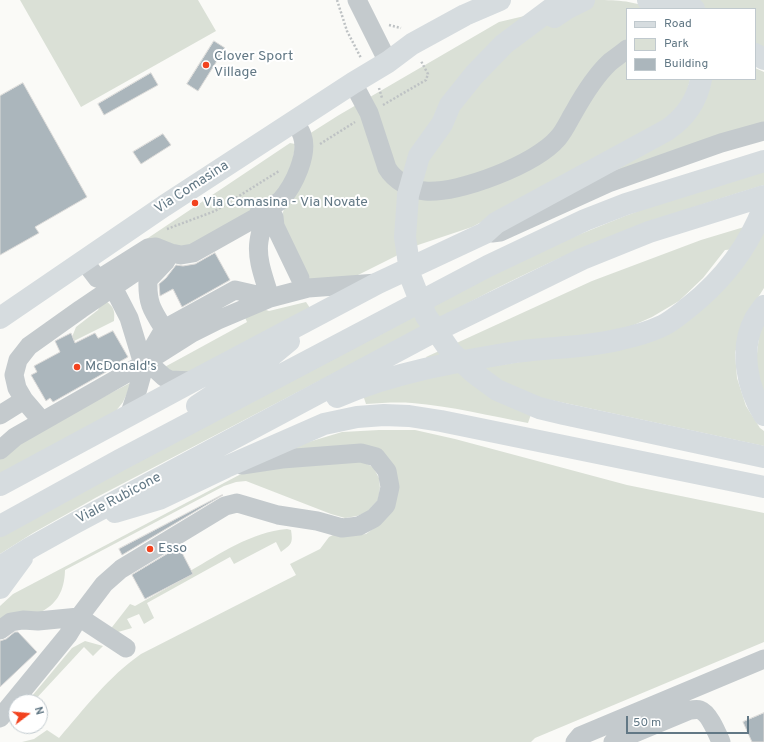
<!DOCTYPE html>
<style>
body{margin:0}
#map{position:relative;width:764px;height:742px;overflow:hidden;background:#fafaf7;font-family:Overpass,sans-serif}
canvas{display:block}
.legend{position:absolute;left:626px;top:8px;width:130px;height:72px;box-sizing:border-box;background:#fff;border:1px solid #c0c9ce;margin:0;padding:5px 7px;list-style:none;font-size:12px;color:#627885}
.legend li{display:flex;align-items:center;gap:8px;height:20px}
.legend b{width:20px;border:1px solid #c0c9ce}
.north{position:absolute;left:8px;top:694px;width:40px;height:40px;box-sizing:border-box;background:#fff;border:1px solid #c0c9ce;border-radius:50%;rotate:74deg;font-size:11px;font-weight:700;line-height:16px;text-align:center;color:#627885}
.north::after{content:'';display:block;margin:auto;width:14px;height:18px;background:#f2421e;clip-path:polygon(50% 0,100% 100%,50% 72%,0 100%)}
.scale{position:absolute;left:626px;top:716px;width:123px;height:18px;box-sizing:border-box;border:2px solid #627885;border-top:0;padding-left:5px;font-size:12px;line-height:14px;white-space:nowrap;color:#627885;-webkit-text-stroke:3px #fff;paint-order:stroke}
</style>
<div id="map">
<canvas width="764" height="742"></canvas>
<ul class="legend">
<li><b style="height:5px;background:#d6dcdf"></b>Road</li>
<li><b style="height:11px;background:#dae0d6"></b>Park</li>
<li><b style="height:11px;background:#abb6bc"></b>Building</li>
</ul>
<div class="north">N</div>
<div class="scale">50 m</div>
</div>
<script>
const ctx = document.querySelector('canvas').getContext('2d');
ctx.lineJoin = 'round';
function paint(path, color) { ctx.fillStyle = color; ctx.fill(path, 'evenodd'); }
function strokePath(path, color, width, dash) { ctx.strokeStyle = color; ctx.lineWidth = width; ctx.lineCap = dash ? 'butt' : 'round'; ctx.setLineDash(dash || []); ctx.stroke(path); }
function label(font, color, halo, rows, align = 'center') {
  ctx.font = font + ' Overpass,sans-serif'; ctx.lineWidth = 4; ctx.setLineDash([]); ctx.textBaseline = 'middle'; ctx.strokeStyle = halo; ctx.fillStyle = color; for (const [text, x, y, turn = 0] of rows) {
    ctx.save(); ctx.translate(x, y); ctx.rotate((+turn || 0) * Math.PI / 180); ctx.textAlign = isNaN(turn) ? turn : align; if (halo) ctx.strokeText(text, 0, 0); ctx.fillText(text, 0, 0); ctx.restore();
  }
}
paint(new Path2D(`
 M 20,0 L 198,0 L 216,31 L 81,107 Z
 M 592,0 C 616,0 630,0 652,9 L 627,9 L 627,79 L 690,79 C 687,95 681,105 670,117 L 533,195 L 472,227 L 418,245 L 336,286 L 310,279 L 281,221 L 285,204 L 309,134 L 339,115 L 499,22 Z
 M 688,0 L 764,0 L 764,51 L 755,46 L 755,9 L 701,9 Z
 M 755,68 L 764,72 L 764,126 L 598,180 L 675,133 L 706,79 L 755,79 Z
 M 290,143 L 295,144 L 292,169 L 272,202 L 187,249 L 145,240 Z
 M 764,169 L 764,185 C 711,201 659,218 608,238 C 569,253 531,271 493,290 L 97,497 L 33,533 L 0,554 L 0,535 L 536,252 L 625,216 L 674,198 Z
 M 764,221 L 764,288 L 744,320 L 735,353 L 737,378 L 746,406 L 760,428 L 764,431 L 764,446 L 537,397 L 528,423 C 490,416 451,406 412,403 C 397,402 381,403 366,404 L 363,395 L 444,374 L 633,344 L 746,248 L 725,250 L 703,278 L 679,301 L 652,317 L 618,332 L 428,361 L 426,357 L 592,281 L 701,240 Z
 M 106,301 C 114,307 115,311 114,321 L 74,341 L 72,337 L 76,327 L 98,310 L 100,306 Z
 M 306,302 L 312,311 L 186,376 L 161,369 L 247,322 L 244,315 L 258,307 L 269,311 Z
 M 764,320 L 764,402 L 755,371 L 760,327 Z
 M 132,382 L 123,402 L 112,416 L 0,475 L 0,458 L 18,441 Z
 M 379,430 L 415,430 L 455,439 L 627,485 L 764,513 L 764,642 L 535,738 L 531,742 L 22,742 L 34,739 L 47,730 L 59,738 C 85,708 108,677 141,654 L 296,575 L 290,564 L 320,549 L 329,537 L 333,535 L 350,536 L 366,534 L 381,523 L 389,461 L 294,453 L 292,448 L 302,444 L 342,432 Z
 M 361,461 L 373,467 L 379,478 L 380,488 L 378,500 L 367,512 L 357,516 L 345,518 L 331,514 L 246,481 L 236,482 L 224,486 L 65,570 C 64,613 33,615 0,626 L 0,606 L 13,594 L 241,474 L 264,467 Z
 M 287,529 L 291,530 C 293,543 292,544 281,552 L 276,542 L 234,564 L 230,557 L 147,603 L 154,618 L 144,624 L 139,614 L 127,619 L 132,628 L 118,632 L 109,631 L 130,604 L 135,606 L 192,574 L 190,571 C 220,554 251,532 287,529 Z
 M 85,641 L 103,646 L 93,656 L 84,647 L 33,702 L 27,702 L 72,648 Z`), '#dae0d6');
const building = new Path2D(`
 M 214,41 L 225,48 L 198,91 L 187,84 Z
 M 151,73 L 158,85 L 104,115 L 98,104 Z
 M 23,83 L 87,197 L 35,227 L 39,233 L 0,255 L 0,96 Z
 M 163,134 L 171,145 L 141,164 L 133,152 Z
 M 215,253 L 230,280 L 182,307 L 173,289 L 160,296 L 159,284 L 166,278 L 176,265 L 183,266 L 195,264 Z
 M 113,331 L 128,357 L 112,366 L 113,368 L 53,402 L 50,398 L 46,401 L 31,375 L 37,372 L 34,366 L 60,352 L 55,341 L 71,333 L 75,343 L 95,333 L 98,338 Z
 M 222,495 L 223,495 L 122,555 L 119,549 Z
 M 179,547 L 193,574 L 145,599 L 132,575 Z
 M 15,632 L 18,632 L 37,652 L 0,687 L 0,641 L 6,639 Z
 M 764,713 L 764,742 L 752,742 L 743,722 Z`);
paint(building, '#abb6bc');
strokePath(building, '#dcdbd9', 1);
strokePath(new Path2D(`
 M 337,0 L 347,31 L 361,58
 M 389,25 L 401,28
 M 379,88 L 382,98
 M 383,105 L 426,80 L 428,74 L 421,61
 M 320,144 L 355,122
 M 167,229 L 215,211 L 279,171`), '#bec2c4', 2.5, [2, 2]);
strokePath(new Path2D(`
 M 357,0 L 388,62
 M 353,83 L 369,113 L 387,168 C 394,180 411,190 425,191 C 459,194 536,164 558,138 C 565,130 569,120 574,112 C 584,94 595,76 610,62 C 615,58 621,54 627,49
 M 269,209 L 274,217 L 275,226 L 300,278
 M 492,233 L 500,232 L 608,183 L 721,143 L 764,131
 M 84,261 L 97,278 L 102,277 L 148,248 L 156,247 L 171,253 L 181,255 L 193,253 L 257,217 L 261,208 L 269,209
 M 113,287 L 129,318 L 143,364 L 142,374 L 137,392 L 129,416
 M 270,298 C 265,280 256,260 259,241 C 260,234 265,214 269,209 C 272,205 278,203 281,200 C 294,185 309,154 302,135 C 300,130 297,125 295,121
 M 164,329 C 152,310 147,303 148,280 L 166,261
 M 145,361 L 164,329 L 235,290 L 270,298
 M 143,364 L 153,367 L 164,377 L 170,380 L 193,381
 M 0,415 L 24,400
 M 42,421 L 24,400 L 17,388 L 14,375 L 18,360 L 29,346 L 81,309 L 146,265 L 171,253
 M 0,450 L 15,437 L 143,364 L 192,333 L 218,320 L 270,298 L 308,288 L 377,283
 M 0,630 L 11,622 L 23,620 L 38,621 L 79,617 L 126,648
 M 0,718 L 68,635 L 79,617 L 104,584 L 121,569 L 225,506 L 237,503 L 278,515 L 317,521 L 342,528 L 359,526 L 374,518 L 386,505 L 390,487 L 387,471 L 376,457 L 361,453 L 282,459 L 242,465
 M 575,742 L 580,736 L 764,659
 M 613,742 L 690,710 C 693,710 697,709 700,710 C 709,713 717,733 721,742`), '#c4cacd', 19);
strokePath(new Path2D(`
 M 0,318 L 164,206 L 353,83 L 388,62 L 412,44 L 465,15 L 500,0`), '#d6dcdf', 22);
strokePath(new Path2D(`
 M 563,0 L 504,44 L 474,75 L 450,105 L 442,124 L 419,156 L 408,195 L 405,237 L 411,278 L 426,316 L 451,352 L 474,373 L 497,390 L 539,408 L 564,414 L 764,457
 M 648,0 L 667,9
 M 681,0 L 694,9
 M 554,17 L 566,9 L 584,0
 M 755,54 L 764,59
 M 764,306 C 761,310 758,314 755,319 C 739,348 747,388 764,415
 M 337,397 C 394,372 455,362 516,352 C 551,347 587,348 621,339 C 635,336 649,332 662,326 C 672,321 680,314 689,307 C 723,280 749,246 764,206
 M 197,406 L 266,360 L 289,341
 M 0,485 L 193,381 L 378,283 L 485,233 L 496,223 L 667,130 C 686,117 697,101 701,79
 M 115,512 L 159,499 L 226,467 L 324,424 L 357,417 L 384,415 L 409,416 L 441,421 L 764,487
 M 0,526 L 120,460 L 488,266 L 585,220 L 626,204 L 764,161
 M 0,567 L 30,548 L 75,523 L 433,332 L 582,259 L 649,232 L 764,196
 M 0,588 L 22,558`), '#d6dcdf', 22);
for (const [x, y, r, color] of [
 [206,65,4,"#f2421e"],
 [195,203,4,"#f2421e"],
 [77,367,4,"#f2421e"],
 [150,549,4,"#f2421e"]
]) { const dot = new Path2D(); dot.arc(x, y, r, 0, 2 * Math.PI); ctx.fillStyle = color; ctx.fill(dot); strokePath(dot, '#fff', 1.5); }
label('14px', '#627885', '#fff', [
 ["Clover Sport",214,57],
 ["Village",214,73],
 ["Via Comasina - Via Novate",203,203],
 ["McDonald's",85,367],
 ["Esso",158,549]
], 'left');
label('14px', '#627885', '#fff', [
 ["Via Comasina",192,188,-33],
 ["Viale Rubicone",119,499,-28]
]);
</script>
